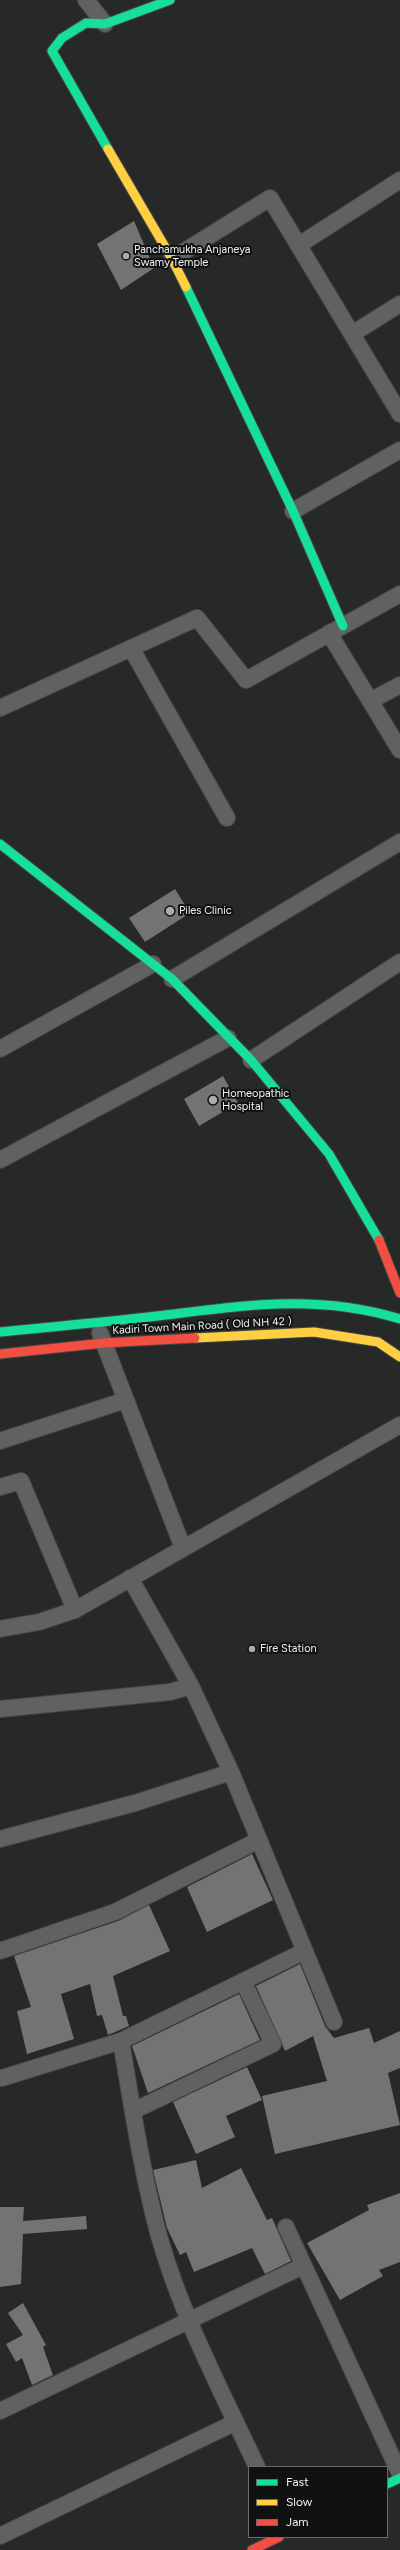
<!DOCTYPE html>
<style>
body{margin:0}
#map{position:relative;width:400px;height:2550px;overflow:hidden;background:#262928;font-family:Figtree,sans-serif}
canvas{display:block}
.legend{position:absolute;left:248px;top:2466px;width:140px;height:72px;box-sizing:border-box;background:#101211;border:1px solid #696c6b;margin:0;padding:5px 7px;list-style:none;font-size:12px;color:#eff2f1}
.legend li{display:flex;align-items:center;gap:8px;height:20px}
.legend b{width:20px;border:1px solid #696c6b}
</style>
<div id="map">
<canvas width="400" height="2550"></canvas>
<ul class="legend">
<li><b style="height:5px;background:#16e098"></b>Fast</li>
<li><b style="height:5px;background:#ffcf43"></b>Slow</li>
<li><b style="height:5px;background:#f24e42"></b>Jam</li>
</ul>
</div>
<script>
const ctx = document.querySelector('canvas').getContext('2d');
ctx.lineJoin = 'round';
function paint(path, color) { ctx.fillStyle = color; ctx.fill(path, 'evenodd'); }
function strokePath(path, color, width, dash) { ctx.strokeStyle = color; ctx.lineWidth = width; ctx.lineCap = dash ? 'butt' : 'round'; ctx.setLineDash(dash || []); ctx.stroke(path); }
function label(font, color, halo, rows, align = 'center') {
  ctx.font = font + ' Figtree,sans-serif'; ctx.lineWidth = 4; ctx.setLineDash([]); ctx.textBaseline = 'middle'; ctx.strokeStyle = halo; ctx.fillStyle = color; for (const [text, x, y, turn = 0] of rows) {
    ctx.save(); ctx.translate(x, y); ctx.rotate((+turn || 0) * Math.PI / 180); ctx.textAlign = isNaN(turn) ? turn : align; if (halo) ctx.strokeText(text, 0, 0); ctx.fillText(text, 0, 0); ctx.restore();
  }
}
paint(new Path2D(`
 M 134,221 L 154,268 L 121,290 L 97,244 Z
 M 175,889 L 190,913 L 145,942 L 129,918 Z
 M 223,1076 L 238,1103 L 199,1126 L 184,1099 Z
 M 252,1854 L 273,1900 L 207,1932 L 187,1887 Z
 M 149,1905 L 170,1951 L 113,1976 L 123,2016 L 126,2016 L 129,2026 L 108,2035 L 102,2015 L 97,2016 L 90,1984 L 61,1994 L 74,2039 L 27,2054 L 17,2011 L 31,2007 L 14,1956 L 118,1921 Z
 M 300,1964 L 325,2026 L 334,2038 L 369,2028 L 374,2043 L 400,2031 L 400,2068 L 388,2073 L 400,2125 L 275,2154 L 262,2096 L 327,2081 L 313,2036 L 285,2051 L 256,1986 Z
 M 239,1994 L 260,2040 L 148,2093 L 132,2046 Z
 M 247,2067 L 262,2100 L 226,2116 L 235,2137 L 196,2154 L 173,2102 Z
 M 196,2160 L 202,2188 L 241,2168 L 267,2220 L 272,2218 L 291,2261 L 265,2274 L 252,2248 L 194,2272 L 186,2252 L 180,2255 L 167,2228 L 153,2170 Z
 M 400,2193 L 400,2262 L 379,2270 L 383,2276 L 340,2300 L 307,2243 L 369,2210 L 367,2205 Z
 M 0,2207 L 24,2207 L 23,2221 L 86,2216 L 87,2229 L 23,2234 L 21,2284 L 0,2287 Z
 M 23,2303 L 46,2345 L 43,2347 L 53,2375 L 32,2385 L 22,2358 L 16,2362 L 6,2344 L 23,2335 L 8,2313 Z`), '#727473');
const street = new Path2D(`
 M 86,0 L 105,24
 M 299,245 L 400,180
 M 172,259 L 270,198 L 400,414
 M 352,334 L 400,304
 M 293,511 L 400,450
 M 329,633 L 400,750
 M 131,648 L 227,818
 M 370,701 L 400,685
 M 0,708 L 197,618 L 246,680 L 400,594
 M 172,979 L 400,842
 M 0,1049 L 153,964
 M 251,1060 L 400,962
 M 0,1160 L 228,1038
 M 100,1333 L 183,1548
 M 0,1441 L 126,1400
 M 0,1487 L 21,1481 L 75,1610
 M 130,1578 L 191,1686 L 231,1772 L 334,2022
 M 0,1629 L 39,1622 L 75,1610 L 400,1425
 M 0,1709 L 170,1692 L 191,1686
 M 0,1839 L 135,1803 L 231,1772
 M 0,1951 L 115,1912 L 259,1840
 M 121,2041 C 132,2106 142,2173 159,2236 C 182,2317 222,2392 257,2467
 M 2,2078 L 121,2041 L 305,1951
 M 133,2111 L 273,2044 L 243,1981
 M 286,2227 L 400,2474
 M 0,2411 L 303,2266
 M 0,2536 L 236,2422`);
const fast = new Path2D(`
 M 108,149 L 52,51 L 62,38 L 86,23 L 105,24 L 170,0
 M 186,287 L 293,511 L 343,626
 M 0,844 L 172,979 L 251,1060 L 329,1154 L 379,1240
 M 0,1332 C 52,1327 105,1322 157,1316 C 242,1306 315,1293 400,1319
 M 387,2484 L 400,2478`);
const slow = new Path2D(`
 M 108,149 L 172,259 L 186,287
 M 195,1338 L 314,1332 L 378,1342 L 400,1357`);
const jam = new Path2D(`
 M 379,1240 L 400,1293
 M 0,1354 L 104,1343 L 195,1338
 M 252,2550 L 279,2537`);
strokePath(street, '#454746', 18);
strokePath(fast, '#454746', 11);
strokePath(slow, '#454746', 11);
strokePath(jam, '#454746', 11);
strokePath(street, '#606261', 16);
strokePath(fast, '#16e098', 9);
strokePath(slow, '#ffcf43', 9);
strokePath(jam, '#f24e42', 9);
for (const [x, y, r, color] of [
 [126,256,4,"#a9acab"],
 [170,911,5,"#a9acab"],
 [213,1100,5,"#a9acab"],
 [252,1649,4,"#a9acab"]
]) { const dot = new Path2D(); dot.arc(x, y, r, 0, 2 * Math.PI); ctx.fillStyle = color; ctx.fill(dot); strokePath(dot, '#101211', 1.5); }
label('11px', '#eff2f1', '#101211', [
 ["Panchamukha Anjaneya",134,250],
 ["Swamy Temple",134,263],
 ["Piles Clinic",179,911],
 ["Homeopathic",222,1094],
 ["Hospital",222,1107],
 ["Fire Station",260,1649]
], 'left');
label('11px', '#eff2f1', '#101211', [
 ["Kadiri Town Main Road ( Old NH 42 )",202,1326,-3]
]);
</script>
